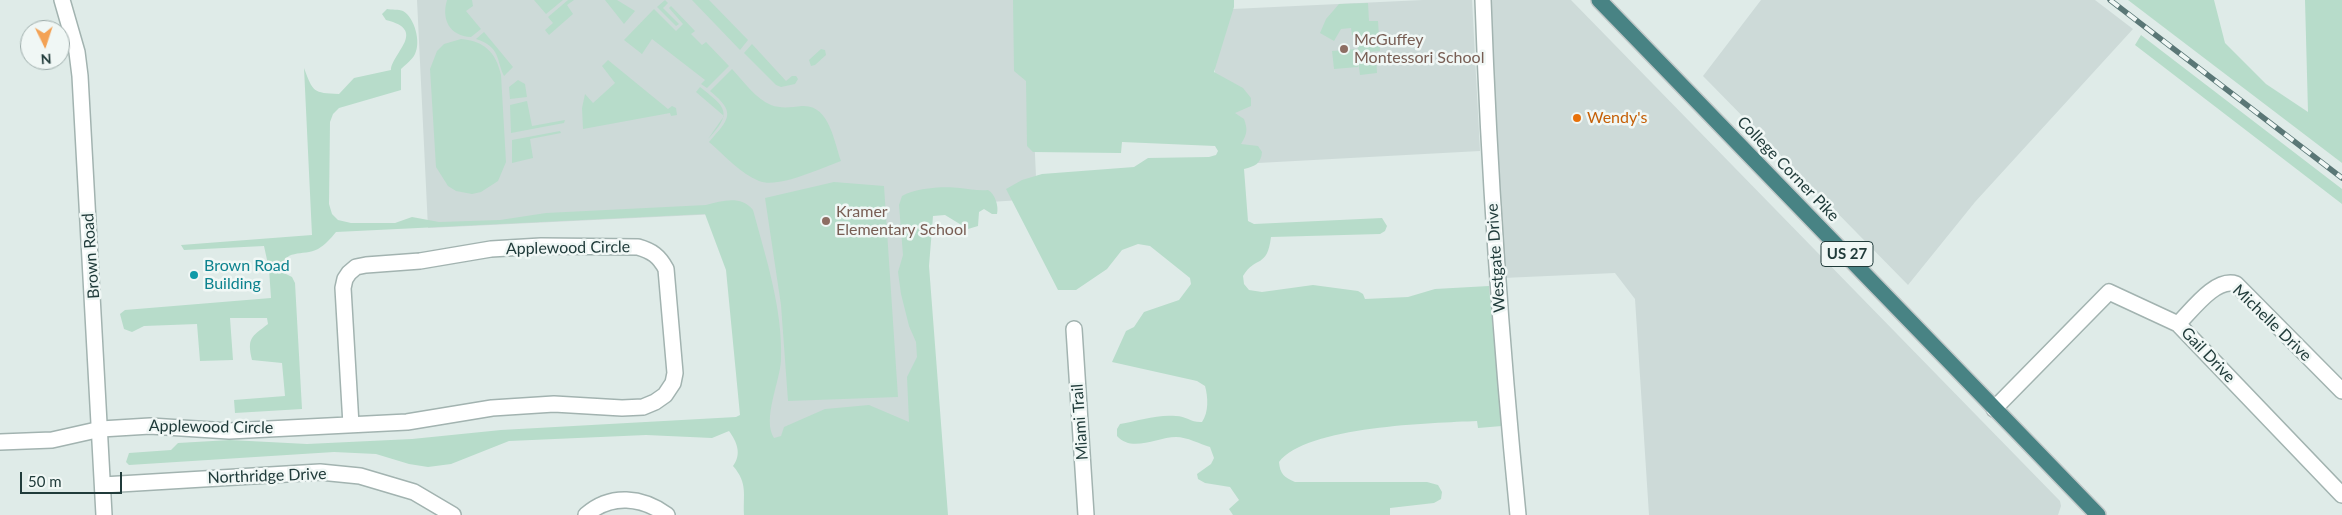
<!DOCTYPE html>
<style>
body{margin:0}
#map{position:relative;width:2342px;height:515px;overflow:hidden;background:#dfebe8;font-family:Lato,sans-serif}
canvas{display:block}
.north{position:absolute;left:20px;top:20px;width:50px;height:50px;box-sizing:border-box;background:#f0f7f5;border:1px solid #9dacaa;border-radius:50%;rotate:176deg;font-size:14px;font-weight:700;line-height:20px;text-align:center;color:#203b3a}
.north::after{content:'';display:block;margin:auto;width:18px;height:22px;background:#f3a255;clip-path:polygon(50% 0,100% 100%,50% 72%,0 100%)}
.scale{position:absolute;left:20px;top:472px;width:102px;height:22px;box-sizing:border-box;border:2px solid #203b3a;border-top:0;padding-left:6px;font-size:15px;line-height:18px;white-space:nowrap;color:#203b3a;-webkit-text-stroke:4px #f0f7f5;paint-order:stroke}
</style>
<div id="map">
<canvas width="2342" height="515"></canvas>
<div class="north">N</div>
<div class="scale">50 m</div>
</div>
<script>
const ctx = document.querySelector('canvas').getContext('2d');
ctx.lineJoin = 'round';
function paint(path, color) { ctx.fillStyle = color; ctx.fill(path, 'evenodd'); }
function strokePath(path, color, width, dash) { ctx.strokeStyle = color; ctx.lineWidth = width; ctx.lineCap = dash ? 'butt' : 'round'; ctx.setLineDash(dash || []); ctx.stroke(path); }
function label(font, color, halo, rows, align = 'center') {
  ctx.font = font + ' Lato,sans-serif'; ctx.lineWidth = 5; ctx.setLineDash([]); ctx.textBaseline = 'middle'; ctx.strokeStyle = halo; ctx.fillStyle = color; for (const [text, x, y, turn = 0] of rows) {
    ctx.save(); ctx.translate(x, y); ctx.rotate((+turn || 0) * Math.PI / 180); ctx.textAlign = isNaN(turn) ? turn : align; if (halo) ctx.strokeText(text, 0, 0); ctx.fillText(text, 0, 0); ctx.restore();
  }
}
paint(new Path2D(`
 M 417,0 L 1028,0 L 1037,199 L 911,207 L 926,447 L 757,456 L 739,213 L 428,228 Z
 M 1423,0 L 1472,0 L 1480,151 L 1221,165 L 1211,10 Z
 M 1489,0 L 1571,0 L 2060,501 L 2061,506 L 2058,515 L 1649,515 L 1635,299 L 1615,273 L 1503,278 Z
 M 1761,0 L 2095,0 L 2133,29 L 1975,202 L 1908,285 L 1703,76 Z`), '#cddad8');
paint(new Path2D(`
 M 447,0 L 472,0 L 473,6 L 466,11 L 481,29 L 471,37 C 450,36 441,20 447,0 Z
 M 534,0 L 563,0 L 546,14 Z
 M 568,0 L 574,0 L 567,5 L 573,14 L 549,35 L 545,30 L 553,23 L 548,17 Z
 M 605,0 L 617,0 L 635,11 L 624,24 Z
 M 665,0 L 668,3 L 663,8 L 679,24 L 676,26 L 657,7 Z
 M 692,0 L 709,0 L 748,40 L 740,50 Z
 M 1013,0 L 1234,0 L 1234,7 L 1214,72 L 1243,88 L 1251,98 L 1251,106 L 1235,113 L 1244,119 C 1248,130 1247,134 1241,144 L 1258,146 L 1262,152 C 1261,164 1255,166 1244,169 L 1248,221 L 1254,224 L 1382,218 L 1387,226 L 1385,231 L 1380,234 L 1271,237 C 1267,269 1256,255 1243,276 L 1244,284 L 1249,290 L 1262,292 L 1313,285 L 1358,291 L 1363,294 L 1365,299 L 1408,297 L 1435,289 L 1489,286 L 1502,426 L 1478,428 L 1477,421 C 1433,423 1306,426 1279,462 C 1280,474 1284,477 1295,482 L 1427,482 L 1438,485 L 1442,492 L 1441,499 L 1434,503 L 1390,508 L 1390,515 L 1233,515 L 1229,509 L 1239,500 L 1230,487 L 1205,483 L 1198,479 L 1197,474 L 1211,464 L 1214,458 L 1210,447 C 1200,444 1187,437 1176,437 C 1157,437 1132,453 1117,436 L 1117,429 L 1120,424 C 1137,421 1158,414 1176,416 C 1186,416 1192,423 1202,422 C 1209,412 1208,397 1205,386 L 1197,381 L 1112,362 L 1126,331 L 1134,327 L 1144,312 L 1179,300 L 1191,284 L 1190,278 L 1150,246 L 1138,244 L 1122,250 L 1107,269 L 1076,290 L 1058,290 L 1006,189 L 1022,180 L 1042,174 L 1134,167 L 1148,158 L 1209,157 L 1216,155 L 1218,151 L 1215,146 L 1122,142 L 1121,153 L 1033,152 L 1027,146 L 1026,81 L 1014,71 Z
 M 2128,0 L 2214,0 L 2225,43 L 2266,84 L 2308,112 L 2305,0 L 2342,0 L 2342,163 Z
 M 1368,3 L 1369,21 L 1378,21 L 1380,51 L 1358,53 L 1357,37 L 1352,35 L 1351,28 L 1341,29 L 1334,41 L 1320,33 L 1326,19 L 1339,4 Z
 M 671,6 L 695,31 L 691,34 L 702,45 L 706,42 L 729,66 L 707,88 L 701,84 L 705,80 L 652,39 L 642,54 L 624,40 L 654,9 L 676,31 L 683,24 L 669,8 Z
 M 387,9 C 391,10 399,9 403,11 C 415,18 421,42 415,54 C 412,60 406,64 401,69 L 401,90 L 339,108 L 333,114 L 330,122 L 329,204 L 332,214 L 338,220 L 351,223 L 395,223 L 412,217 L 439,222 L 500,220 L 546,213 L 706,205 C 723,201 740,195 753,210 C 766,258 783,310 781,360 C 780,382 762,419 774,438 L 781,436 L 784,427 L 825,409 L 869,405 L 909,422 L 907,377 L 917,357 L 916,342 L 909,326 L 901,294 L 898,272 L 903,255 L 899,205 L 902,196 C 916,188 943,186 960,188 C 970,189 978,191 988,190 C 995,194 999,206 997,214 L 992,214 L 984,209 L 979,212 L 978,226 L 968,229 L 945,215 L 933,216 L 929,266 L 948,515 L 744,515 C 743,494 748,483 733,466 C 742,454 737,442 729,431 L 712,438 L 646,435 L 509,441 L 451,464 L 428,467 L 409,464 L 376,454 L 334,452 L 129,465 L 126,462 L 129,453 L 171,450 L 178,443 L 230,440 L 307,444 L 412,439 L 501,430 L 736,417 L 740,415 L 726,270 L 705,214 L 336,232 C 331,238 325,245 318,249 C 303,257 282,247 282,272 L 292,277 L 295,283 L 302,409 L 235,413 L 234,400 L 285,396 L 282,363 L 252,360 C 247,338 251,337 268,324 L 267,318 L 230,318 L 233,360 L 200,361 L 197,324 L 144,326 L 132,332 L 124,329 L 120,314 L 125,310 L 271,298 L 269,269 L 264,246 L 184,250 L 181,245 L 312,235 L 304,68 C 313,92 313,93 339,94 L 354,78 L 391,70 C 392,53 428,30 386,20 L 382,14 Z
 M 484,32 L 513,67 L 504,76 C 496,60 501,47 476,39 Z
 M 2141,35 L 2342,189 L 2342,204 L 2135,45 Z
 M 461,39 C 484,41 496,52 501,75 L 506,162 L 498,181 L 481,192 L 472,194 L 456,191 L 448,186 L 436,167 L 430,69 L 437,51 L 444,44 Z
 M 752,44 L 786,81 L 792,76 L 796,76 L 798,79 L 795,84 L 781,87 L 776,85 L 744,53 Z
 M 821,49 L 825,50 L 826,55 L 815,65 L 811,66 L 809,60 Z
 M 1357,49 L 1358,55 L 1381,53 L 1376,56 L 1377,73 L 1360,75 L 1358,60 L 1358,67 L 1334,69 L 1332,51 Z
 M 608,60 L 668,109 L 672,106 L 676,108 L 677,115 L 671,116 L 670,113 L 583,129 L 582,108 L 585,94 L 593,103 L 615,83 L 602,66 Z
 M 732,69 C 743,81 756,99 771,105 C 782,109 791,107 802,106 C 829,104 834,141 841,161 C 821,168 778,189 759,181 C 741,174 724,155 709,142 C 729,119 737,113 710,91 Z
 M 518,80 L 525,84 L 527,97 L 510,99 L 509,87 Z
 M 700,87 C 725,107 734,112 708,139 L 724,116 L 696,92 Z
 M 527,101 L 532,126 L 565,120 L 564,123 L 511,133 L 510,105 Z
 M 560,131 L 561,133 L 530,139 L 533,158 L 512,163 L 512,140 Z
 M 834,182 L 884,186 L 898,397 L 788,401 L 781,305 L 765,198 Z`), '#b7dcca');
const minor = new Path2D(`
 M 1483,0 C 1489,172 1501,344 1518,515
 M 2178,324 C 2192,310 2216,277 2236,284 L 2342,391
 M 1074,329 L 1086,515
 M 1994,409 L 2109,292 L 2178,324 L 2342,495
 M 0,442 L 52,440 L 101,429 L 150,426 L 229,431 L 407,422 L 492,408 L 554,404 L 622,408 L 643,407 L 655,402 L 665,395 L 673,383 L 675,373 L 666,269 C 659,256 652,251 638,247 L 541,246 L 491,249 L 420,261 L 366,265 L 356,267 L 349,273 L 345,279 L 343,288 L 351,425
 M 103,485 L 320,472 L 360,476 L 414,492 L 453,515
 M 586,515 C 611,493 642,497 667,515`);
const tertiary = new Path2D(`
 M 62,0 L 77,52 L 80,76 L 104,515`);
const trunk = new Path2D(`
 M 1599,0 L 2098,515`);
strokePath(minor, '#a2b3b0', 18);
strokePath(tertiary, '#a2b3b0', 18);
strokePath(trunk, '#c1c8c8', 18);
strokePath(minor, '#fff', 15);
strokePath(tertiary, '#fff', 15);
strokePath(trunk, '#488384', 15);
const rail = new Path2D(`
 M 2110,0 L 2342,178`);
strokePath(rail, '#5a7776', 5.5);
strokePath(rail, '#f0f7f5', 4, [11]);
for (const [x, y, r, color] of [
 [1344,49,5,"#8d6e63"],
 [1577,118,5,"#e8710a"],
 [826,221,5,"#8d6e63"],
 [194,275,5,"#0f9aa8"]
]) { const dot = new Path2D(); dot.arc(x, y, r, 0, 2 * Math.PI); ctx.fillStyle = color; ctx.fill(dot); strokePath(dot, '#f0f7f5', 2); }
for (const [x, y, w] of [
 [1847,254,52]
]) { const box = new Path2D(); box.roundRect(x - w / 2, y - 12.5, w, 25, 4); ctx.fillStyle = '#f0f7f5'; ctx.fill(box); strokePath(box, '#203b3a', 1); }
label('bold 15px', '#203b3a', null, [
 ["US 27",1847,254]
]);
label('16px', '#785e54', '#f0f7f5', [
 ["McGuffey",1354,40],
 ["Montessori School",1354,58],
 ["Kramer",836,212],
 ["Elementary School",836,230]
], 'left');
label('16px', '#c56008', '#f0f7f5', [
 ["Wendy's",1587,118]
], 'left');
label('16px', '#203b3a', '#f0f7f5', [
 ["College Corner Pike",1788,169,46],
 ["Applewood Circle",568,248,-1],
 ["Brown Road",91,256,-94],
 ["Westgate Drive",1496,258,-94],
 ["Michelle Drive",2272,323,44],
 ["Gail Drive",2208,355,46],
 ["Miami Trail",1080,422,-94],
 ["Applewood Circle",211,427,1],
 ["Northridge Drive",267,476,-2]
]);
label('16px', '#0d838f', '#f0f7f5', [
 ["Brown Road",204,266],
 ["Building",204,284]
], 'left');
</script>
